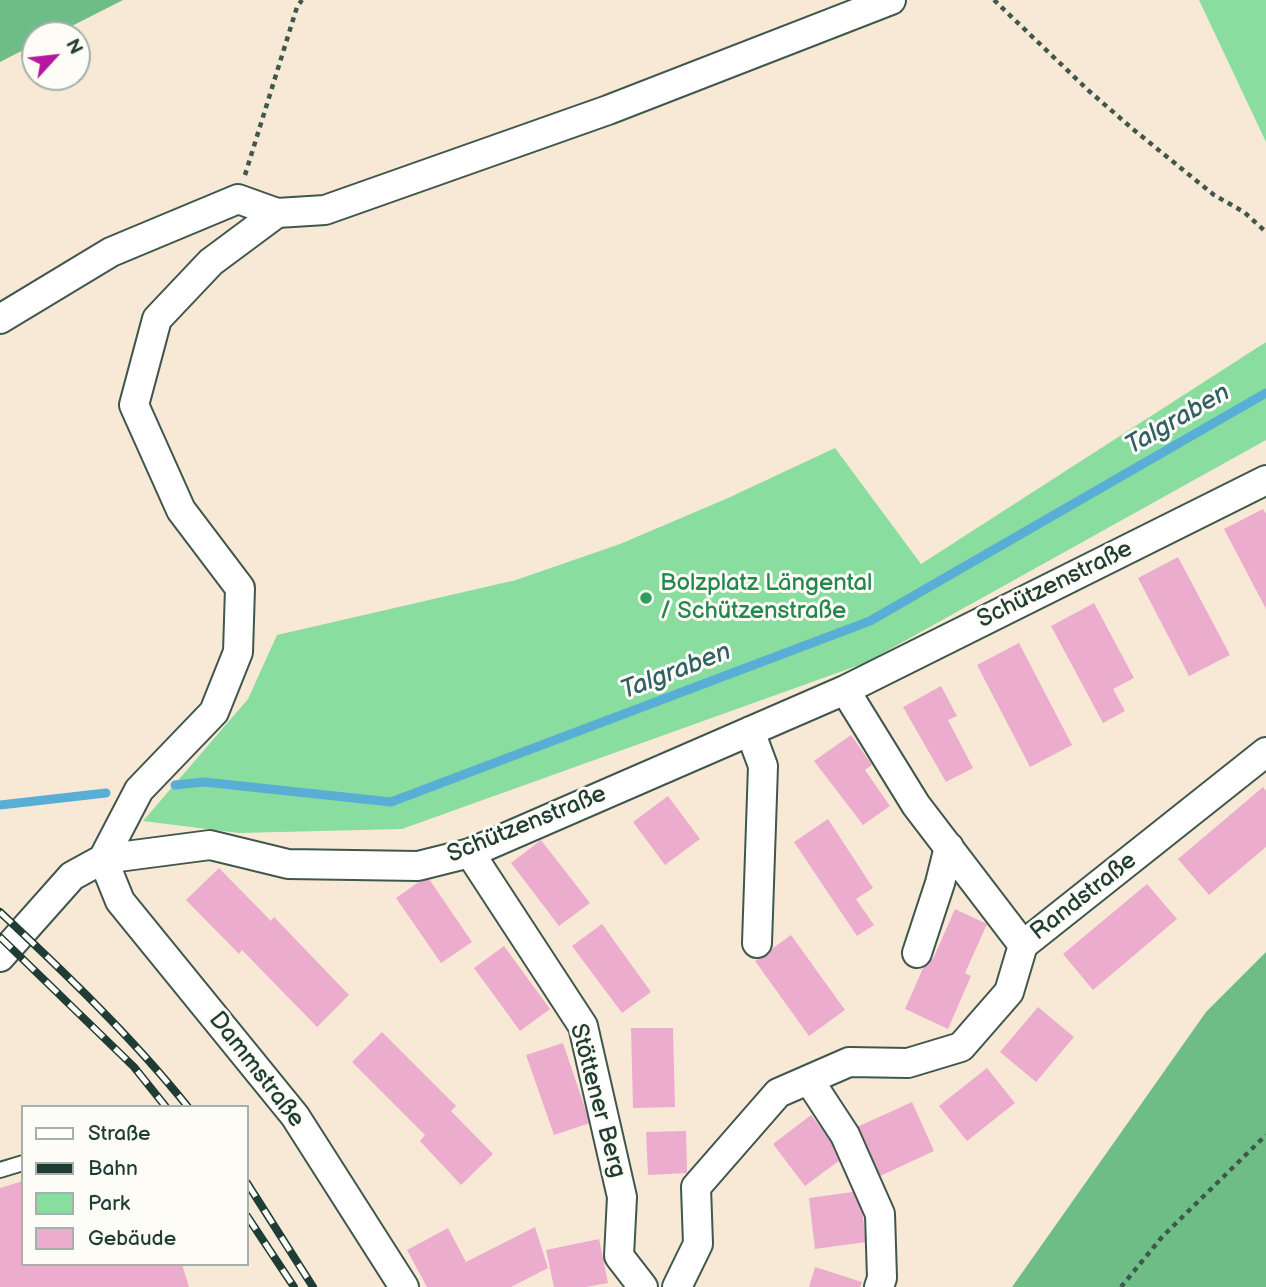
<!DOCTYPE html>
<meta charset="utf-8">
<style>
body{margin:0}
#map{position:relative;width:1266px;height:1287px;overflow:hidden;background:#f8e9d7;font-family:"Balsamiq Sans",sans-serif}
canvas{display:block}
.legend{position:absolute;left:21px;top:1105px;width:228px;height:161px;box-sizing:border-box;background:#fdfcf7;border:2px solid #a4b0a9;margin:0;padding:9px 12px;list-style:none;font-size:21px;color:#1f3d34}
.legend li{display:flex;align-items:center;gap:14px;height:35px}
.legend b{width:35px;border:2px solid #a4b0a9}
.north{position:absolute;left:21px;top:21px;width:70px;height:70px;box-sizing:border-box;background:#fdfcf7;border:2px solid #a4b0a9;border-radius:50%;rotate:63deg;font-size:19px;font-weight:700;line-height:28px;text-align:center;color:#1f3d34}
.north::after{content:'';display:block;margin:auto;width:24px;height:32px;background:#b5179e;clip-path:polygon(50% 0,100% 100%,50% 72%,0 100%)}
</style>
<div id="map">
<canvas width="1266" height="1287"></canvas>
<ul class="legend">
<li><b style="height:9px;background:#fff"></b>Straße</li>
<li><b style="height:9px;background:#1f3d34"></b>Bahn</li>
<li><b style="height:19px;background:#89dd9f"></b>Park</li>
<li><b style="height:19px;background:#ecaccd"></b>Gebäude</li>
</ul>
<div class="north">N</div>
</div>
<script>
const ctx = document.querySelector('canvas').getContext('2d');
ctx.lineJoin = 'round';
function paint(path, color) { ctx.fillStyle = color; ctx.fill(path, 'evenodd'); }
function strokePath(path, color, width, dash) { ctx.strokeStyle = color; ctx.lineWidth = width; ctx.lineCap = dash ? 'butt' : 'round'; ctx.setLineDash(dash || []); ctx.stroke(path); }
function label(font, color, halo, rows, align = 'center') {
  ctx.font = font + ' "Balsamiq Sans",sans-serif'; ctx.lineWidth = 6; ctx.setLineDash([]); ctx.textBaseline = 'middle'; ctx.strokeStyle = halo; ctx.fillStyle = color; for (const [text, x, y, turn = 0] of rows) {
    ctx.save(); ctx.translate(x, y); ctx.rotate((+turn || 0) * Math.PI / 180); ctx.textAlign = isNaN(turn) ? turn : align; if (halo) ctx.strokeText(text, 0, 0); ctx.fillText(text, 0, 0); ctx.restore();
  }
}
paint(new Path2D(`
 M 1199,0 L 1266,0 L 1266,142 Z
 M 1266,342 L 1266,440 L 865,663 L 402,829 L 239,833 L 143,821 L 248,699 L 277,635 L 516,580 L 620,544 L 728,498 L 835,448 L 921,564 Z`), '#89dd9f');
paint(new Path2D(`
 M 0,0 L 123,0 L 54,35 L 35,35 L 35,44 L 0,62 Z
 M 1266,952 L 1266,1287 L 1012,1287 L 1206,1012 Z`), '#6ebc86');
strokePath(new Path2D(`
 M 175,785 L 204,782 L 391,802 L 870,621 L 1266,393
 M 0,805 L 106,793`), '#58aed4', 9);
paint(new Path2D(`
 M 1263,509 L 1266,514 L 1266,609 L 1224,529 Z
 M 1178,557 L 1230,655 L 1189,676 L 1138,578 Z
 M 1094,603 L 1134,678 L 1113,689 L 1125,711 L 1103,723 L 1051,626 Z
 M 1019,643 L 1072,745 L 1030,767 L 977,665 Z
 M 941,686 L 957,716 L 948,720 L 973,768 L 946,782 L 903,707 Z
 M 851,735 L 872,765 L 865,770 L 890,806 L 863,825 L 814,761 Z
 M 1263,787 L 1266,791 L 1266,847 L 1209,895 L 1178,859 Z
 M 668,796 L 700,839 L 665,865 L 633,822 Z
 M 828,819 L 873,888 L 856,899 L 874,925 L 857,936 L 794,842 Z
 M 541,840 L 590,903 L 559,926 L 511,863 Z
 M 219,868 L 271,921 L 274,917 L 349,995 L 317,1027 L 242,950 L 239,954 L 186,900 Z
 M 427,876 L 472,942 L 441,963 L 396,898 Z
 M 1147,884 L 1177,919 L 1093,990 L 1063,954 Z
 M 955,909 L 987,924 L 965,973 L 971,976 L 948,1029 L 905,1009 L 928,957 L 933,959 Z
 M 602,924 L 651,992 L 622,1013 L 572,946 Z
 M 791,935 L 845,1010 L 809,1036 L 755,961 Z
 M 504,946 L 550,1009 L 520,1031 L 474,968 Z
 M 1038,1007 L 1074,1037 L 1036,1082 L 1000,1052 Z
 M 631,1028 L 673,1028 L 675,1107 L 633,1108 Z
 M 382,1032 L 456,1106 L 451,1111 L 493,1154 L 461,1185 L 420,1141 L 425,1135 L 352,1062 Z
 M 563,1043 L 590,1123 L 554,1135 L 526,1055 Z
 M 987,1068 L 1015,1103 L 967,1141 L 939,1106 Z
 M 912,1102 L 934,1151 L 880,1176 L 857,1127 Z
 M 811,1115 L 844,1157 L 805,1186 L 773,1144 Z
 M 686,1131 L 687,1173 L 648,1175 L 646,1132 Z
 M 23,1181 L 23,1264 L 182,1264 L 189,1287 L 0,1287 L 0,1188 Z
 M 860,1191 L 866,1242 L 815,1249 L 809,1198 Z
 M 535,1227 L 548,1268 L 511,1287 L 427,1287 L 407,1250 L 448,1228 L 466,1262 Z
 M 599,1239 L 608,1283 L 586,1287 L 554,1287 L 546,1250 Z
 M 815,1267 L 862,1282 L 860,1287 L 809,1287 Z`), '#ecaccd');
const lane = new Path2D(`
 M 0,1170 L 23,1163`);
const street = new Path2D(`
 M 0,319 L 111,252 L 238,199 L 277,213
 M 845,690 L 916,805 L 1023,945
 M 750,731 L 763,766 L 757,943
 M 470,853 L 583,1026 L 622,1197 L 619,1256 L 643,1287
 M 103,859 L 139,790 L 214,712 L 238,652 L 240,588 L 181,510 L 134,405 L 157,319 L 211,262 L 277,213 L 325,210 L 608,110 L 891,0
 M 103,859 L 120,901 L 295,1116 L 404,1287
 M 917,953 L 940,883 L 949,847
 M 0,957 L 72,876 L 103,859 L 210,845 L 288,864 L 418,866 L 470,853 L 845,690 L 1266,480
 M 809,1080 L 845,1135 L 880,1214 L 882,1278 L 879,1287
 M 677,1287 L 698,1244 L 696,1187 L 778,1093 L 849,1062 L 908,1063 L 961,1047 L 1009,992 L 1023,945 L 1266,752`);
strokePath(lane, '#40574c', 18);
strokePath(street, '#40574c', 32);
strokePath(new Path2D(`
 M 994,0 L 1089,91 L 1134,130 L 1214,195 L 1244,212 L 1266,232
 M 245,175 L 297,7 L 302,0
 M 1121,1287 L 1162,1237 L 1266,1135`), '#40574c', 4.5, [5, 5]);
strokePath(lane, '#fff', 14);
strokePath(street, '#fff', 28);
const rail = new Path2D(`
 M 0,912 C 66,974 131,1036 188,1107
 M 0,937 L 134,1067 L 166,1107
 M 247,1183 L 313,1287
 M 247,1216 L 294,1287`);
strokePath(rail, '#1f3d34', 8);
strokePath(rail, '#fdfcf7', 5, [16]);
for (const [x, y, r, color] of [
 [646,598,7,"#2e9e5b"]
]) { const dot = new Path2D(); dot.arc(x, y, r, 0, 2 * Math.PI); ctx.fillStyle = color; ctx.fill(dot); strokePath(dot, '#fdfcf7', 2.5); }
label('24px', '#27864d', '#fdfcf7', [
 ["Bolzplatz Längental",660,584],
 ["/ Schützenstraße",660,612]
], 'left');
label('24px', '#1f3d34', '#fdfcf7', [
 ["Schützenstraße",1055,585,-26],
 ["Schützenstraße",527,825,-22],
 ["Randstraße",1084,897,-38],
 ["Dammstraße",256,1070,52],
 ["Stöttener Berg",597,1101,75]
]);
label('italic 26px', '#305f64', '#fdfcf7', [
 ["Talgraben",1178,420,-30],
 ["Talgraben",676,672,-21]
]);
</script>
